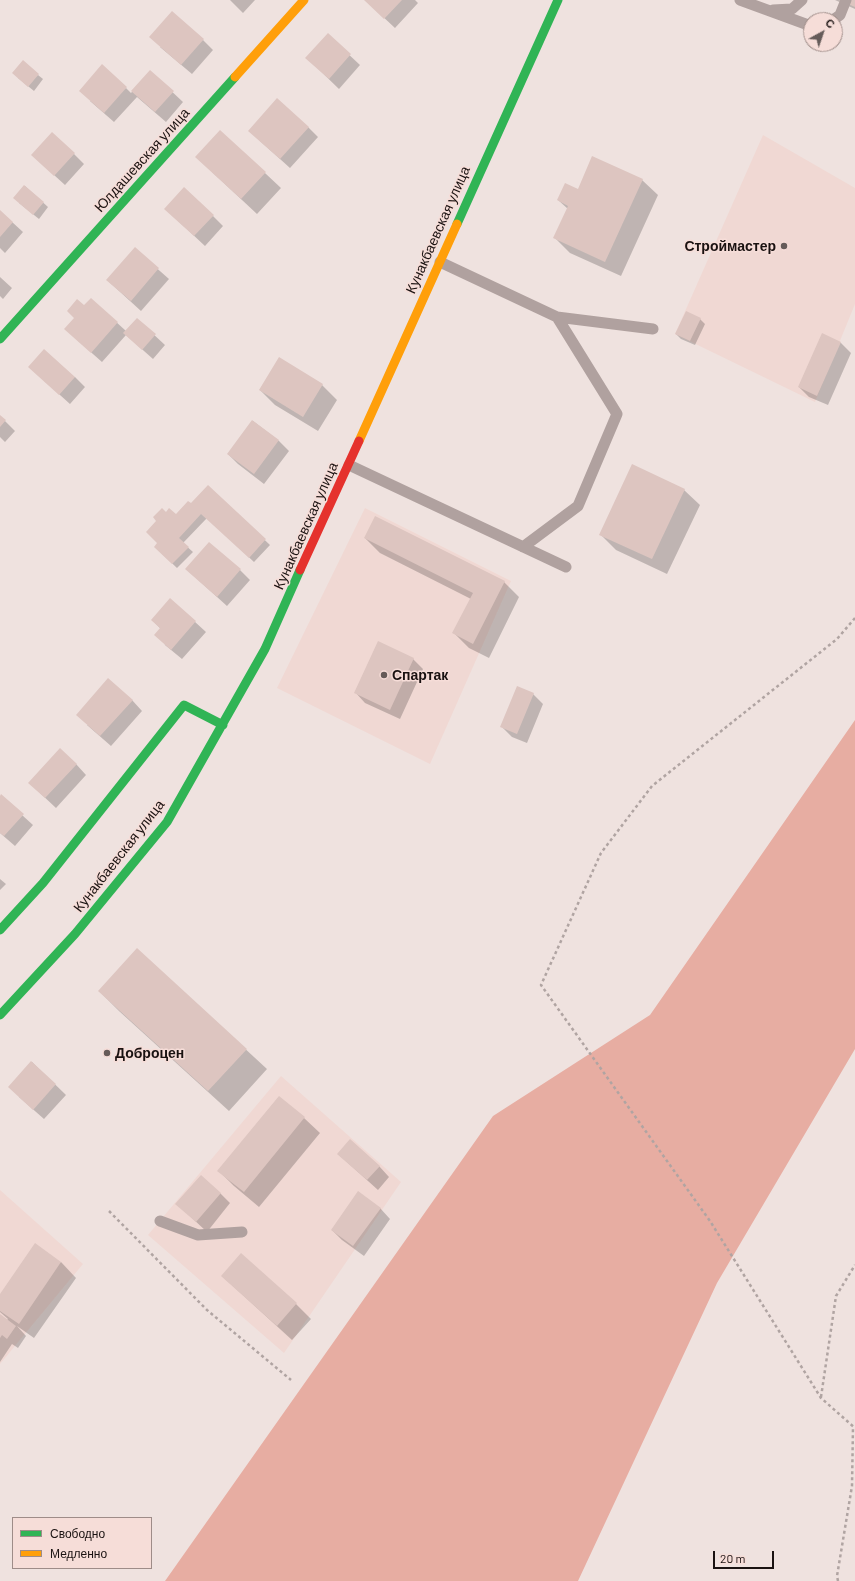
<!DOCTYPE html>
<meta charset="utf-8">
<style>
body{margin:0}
#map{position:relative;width:855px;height:1581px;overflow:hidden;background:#efe2df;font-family:Barlow,sans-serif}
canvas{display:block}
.legend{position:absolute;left:12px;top:1517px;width:140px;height:52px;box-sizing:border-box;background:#f6ddd8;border:1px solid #9e8c88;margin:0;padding:5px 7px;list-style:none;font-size:12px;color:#1a1211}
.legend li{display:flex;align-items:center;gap:8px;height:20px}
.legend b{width:20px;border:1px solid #9e8c88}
.north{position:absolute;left:803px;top:12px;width:40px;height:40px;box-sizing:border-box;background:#f6ddd8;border:1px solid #9e8c88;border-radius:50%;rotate:40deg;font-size:11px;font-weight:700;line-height:16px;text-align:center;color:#1a1211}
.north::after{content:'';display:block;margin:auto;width:14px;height:18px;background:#655b59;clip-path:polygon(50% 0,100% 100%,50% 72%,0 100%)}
.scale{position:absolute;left:713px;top:1551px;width:61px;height:18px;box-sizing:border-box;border:2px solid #1a1211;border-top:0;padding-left:5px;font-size:12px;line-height:14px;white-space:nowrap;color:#1a1211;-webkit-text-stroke:3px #f6ddd8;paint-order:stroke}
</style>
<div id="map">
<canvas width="855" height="1581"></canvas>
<ul class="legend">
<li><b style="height:5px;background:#30b455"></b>Свободно</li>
<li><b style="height:5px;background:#ff9f0a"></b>Медленно</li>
</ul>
<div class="north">С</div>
<div class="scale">20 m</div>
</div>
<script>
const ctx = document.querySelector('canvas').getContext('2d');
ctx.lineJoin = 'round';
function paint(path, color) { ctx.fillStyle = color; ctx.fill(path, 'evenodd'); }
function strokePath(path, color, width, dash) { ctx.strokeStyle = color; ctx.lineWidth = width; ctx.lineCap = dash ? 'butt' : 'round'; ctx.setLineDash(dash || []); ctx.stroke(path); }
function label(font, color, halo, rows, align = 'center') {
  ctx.font = font + ' Barlow,sans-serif'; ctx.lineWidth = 3; ctx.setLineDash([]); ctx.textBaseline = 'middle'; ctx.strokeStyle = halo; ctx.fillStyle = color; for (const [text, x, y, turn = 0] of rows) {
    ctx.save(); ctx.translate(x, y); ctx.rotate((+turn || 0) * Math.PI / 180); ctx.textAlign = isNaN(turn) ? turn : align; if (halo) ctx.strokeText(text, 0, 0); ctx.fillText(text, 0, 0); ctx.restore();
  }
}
paint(new Path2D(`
 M 763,135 L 855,188 L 855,304 L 815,402 L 675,334 Z
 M 365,508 L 511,581 L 430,764 L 277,688 Z
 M 281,1076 L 401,1182 L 284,1353 L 148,1235 Z
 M 0,1190 L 83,1264 L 0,1364 Z`), '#f0d8d3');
paint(new Path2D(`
 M 855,720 L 855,1049 L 717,1283 L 578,1581 L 165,1581 L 493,1116 L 650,1015 Z`), '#e7ada2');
paint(new Path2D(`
 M 230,0 L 255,0 L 243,13 Z
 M 365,0 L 415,0 L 418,3 L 395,28 Z
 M 835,0 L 855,0 L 855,9 Z
 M 328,35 L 360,65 L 339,89 L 307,58 Z
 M 203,40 L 213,50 L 192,74 L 160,47 Z
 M 150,71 L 183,102 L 166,122 L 137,97 L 114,122 L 90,101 L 126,88 L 131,93 Z
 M 38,75 L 43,79 L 34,91 L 18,78 Z
 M 308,127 L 318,137 L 290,168 L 260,141 Z
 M 220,131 L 281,188 L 257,214 L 212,172 Z
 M 74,154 L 84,164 L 65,185 L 32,155 Z
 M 642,180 L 658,195 L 621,276 L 570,253 L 555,238 L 568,209 L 558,200 L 578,190 Z
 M 25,186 L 48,207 L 39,219 L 19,203 Z
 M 0,211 L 23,232 L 5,253 L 0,248 Z
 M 213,216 L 223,226 L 205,246 L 176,219 Z
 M 135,249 L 169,279 L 141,311 L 107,280 Z
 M 0,277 L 12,288 L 3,299 L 0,296 Z
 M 91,299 L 126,331 L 137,319 L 165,345 L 153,359 L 126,335 L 102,362 L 76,339 L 75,318 Z
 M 700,319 L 705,324 L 695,345 L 681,339 L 676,334 Z
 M 822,335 L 841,343 L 851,353 L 828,405 L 809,397 L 799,387 Z
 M 40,377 L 75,377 L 85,387 L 70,404 Z
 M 322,385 L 337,400 L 318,431 L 275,405 L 260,390 Z
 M 0,416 L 15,431 L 5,442 L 0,437 Z
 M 253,421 L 279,441 L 289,451 L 264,484 L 238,464 L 228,454 Z
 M 208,486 L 270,545 L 254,562 L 207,518 L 183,543 L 193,552 L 177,568 L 155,547 L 159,543 L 166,513 L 176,516 L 191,504 Z
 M 684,490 L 700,505 L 667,574 L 616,550 L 600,534 Z
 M 365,538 L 504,582 L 519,597 L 489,658 L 469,648 L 454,633 L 471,599 L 380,553 Z
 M 186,569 L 240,570 L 250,580 L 227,606 Z
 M 170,599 L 206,632 L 182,659 L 165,645 L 161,629 L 152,620 Z
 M 413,659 L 423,669 L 400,719 L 365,703 L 355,692 Z
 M 533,694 L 543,704 L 527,743 L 512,737 L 502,727 Z
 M 132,700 L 142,711 L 111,746 L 87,725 Z
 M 76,764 L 86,775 L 56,808 L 40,793 Z
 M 1,796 L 33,825 L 15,846 L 0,833 L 0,797 Z
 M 0,879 L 6,884 L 0,890 Z
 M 137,949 L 267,1069 L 229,1111 L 119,1011 L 99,991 Z
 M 32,1062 L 66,1095 L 44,1119 L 19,1097 Z
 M 279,1097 L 304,1118 L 320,1133 L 259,1207 L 234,1186 L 219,1171 Z
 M 338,1154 L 379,1166 L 389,1177 L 378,1190 Z
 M 220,1193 L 230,1203 L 207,1232 L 177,1204 Z
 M 380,1208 L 390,1219 L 364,1256 L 342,1240 L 332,1230 Z
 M 61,1262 L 76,1278 L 34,1338 L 17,1326 L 26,1336 L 18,1348 L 12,1344 L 0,1362 L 0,1315 L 7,1320 L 8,1319 L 0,1312 L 0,1296 Z
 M 222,1276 L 296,1304 L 311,1319 L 292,1340 Z`), '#0003');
paint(new Path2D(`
 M 364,0 L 402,0 L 384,19 Z
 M 839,0 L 855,0 L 855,7 Z
 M 172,11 L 204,39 L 181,65 L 149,37 Z
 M 328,33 L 351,54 L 329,79 L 305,58 Z
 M 23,60 L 39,74 L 28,87 L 12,73 Z
 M 102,64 L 127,87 L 104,113 L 79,91 Z
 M 150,70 L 174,91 L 155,112 L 131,91 Z
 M 277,98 L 309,127 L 280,159 L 248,131 Z
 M 220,130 L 266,172 L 241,199 L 195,157 Z
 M 52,132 L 75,153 L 54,176 L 31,155 Z
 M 592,156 L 643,179 L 605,262 L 553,238 L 568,206 L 557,200 L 565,183 L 578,189 Z
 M 24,185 L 44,202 L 33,215 L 13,198 Z
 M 184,187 L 214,215 L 194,236 L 164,209 Z
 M 0,210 L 13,222 L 0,237 Z
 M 135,247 L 159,268 L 131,301 L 106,280 Z
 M 91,298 L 118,322 L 91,353 L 64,329 L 74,318 L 67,311 L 77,299 L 84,305 Z
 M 686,311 L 701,318 L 690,341 L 675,334 Z
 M 137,318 L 156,334 L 142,350 L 123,333 Z
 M 822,333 L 841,342 L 817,396 L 798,387 Z
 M 44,349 L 75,377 L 59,395 L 28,367 Z
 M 279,357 L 323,384 L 303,417 L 259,390 Z
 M 0,415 L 6,420 L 0,427 Z
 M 252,420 L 279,440 L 254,474 L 227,454 Z
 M 632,464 L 685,489 L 652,559 L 599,535 Z
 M 208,485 L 266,539 L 249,558 L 201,514 L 179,538 L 189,547 L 172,564 L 154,547 L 157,543 L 146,532 L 156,521 L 153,517 L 162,508 L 166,512 L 169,508 L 176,514 L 188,501 L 191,503 Z
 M 375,516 L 505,581 L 473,644 L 452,633 L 473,593 L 364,538 Z
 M 209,542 L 241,569 L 217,597 L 185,569 Z
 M 170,598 L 196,621 L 171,650 L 154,635 L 160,628 L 151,620 Z
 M 378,641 L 414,658 L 390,710 L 354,693 Z
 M 108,678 L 133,700 L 100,736 L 76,715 Z
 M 517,686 L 534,693 L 517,734 L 500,727 Z
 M 60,748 L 77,764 L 45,798 L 28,783 Z
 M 1,794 L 24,814 L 4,836 L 0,833 L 0,796 Z
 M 137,948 L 247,1049 L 208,1091 L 98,991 Z
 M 31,1061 L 56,1084 L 33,1110 L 8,1087 Z
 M 279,1096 L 305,1117 L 244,1192 L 217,1171 Z
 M 350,1139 L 380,1166 L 367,1180 L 337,1154 Z
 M 201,1175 L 221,1193 L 196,1222 L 175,1204 Z
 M 358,1191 L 381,1208 L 353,1246 L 331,1230 Z
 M 35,1243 L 61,1262 L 19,1324 L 0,1311 L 0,1294 Z
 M 241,1253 L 297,1303 L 277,1326 L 221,1276 Z
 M 0,1314 L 16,1326 L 7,1339 L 2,1335 L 0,1338 Z`), '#ddc5c0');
strokePath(new Path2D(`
 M 855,618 L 837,639 L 652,786 L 601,853 L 541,985 L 710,1221 L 821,1398 L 855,1428
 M 109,1211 L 207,1310 L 291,1380
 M 821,1397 L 836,1296 L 855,1265
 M 838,1581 L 837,1576 L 852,1486 L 853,1427`), '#b0a4a2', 2.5, [3, 3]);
strokePath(new Path2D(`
 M 740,0 L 811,26
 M 773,10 L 792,9 L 802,0
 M 833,20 L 840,15 L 846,0
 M 440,262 L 557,317 L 653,329
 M 349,465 L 566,567
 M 523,547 L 578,506 L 617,414 L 557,317
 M 160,1221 L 198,1235 L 242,1232`), '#b0a19f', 11);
strokePath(new Path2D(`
 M 457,224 L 558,0
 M 0,339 L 235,77
 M 0,930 L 43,883 L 184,705 L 223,725
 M 0,1015 L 75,934 L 167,822 L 265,649 L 300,570`), '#30b455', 9);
strokePath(new Path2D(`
 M 235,77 L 304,0
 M 359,441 L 457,224`), '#ff9f0a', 9);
strokePath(new Path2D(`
 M 300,570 L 359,441`), '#e5322d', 9);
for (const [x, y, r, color] of [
 [784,246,4,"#655b59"],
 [384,675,4,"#655b59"],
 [107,1053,4,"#655b59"]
]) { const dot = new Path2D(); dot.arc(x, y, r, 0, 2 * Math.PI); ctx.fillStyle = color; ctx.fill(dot); strokePath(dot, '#f6ddd8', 1.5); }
label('14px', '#1a1211', '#f6ddd8', [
 ["Юлдашевская улица",142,160,-48],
 ["Кунакбаевская улица",438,230,-66],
 ["Кунакбаевская улица",306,526,-66],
 ["Кунакбаевская улица",119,856,-52]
]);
label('bold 14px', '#1a1211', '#f6ddd8', [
 ["Строймастер",776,246,"right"],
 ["Спартак",392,675],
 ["Доброцен",115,1053]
], 'left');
</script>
